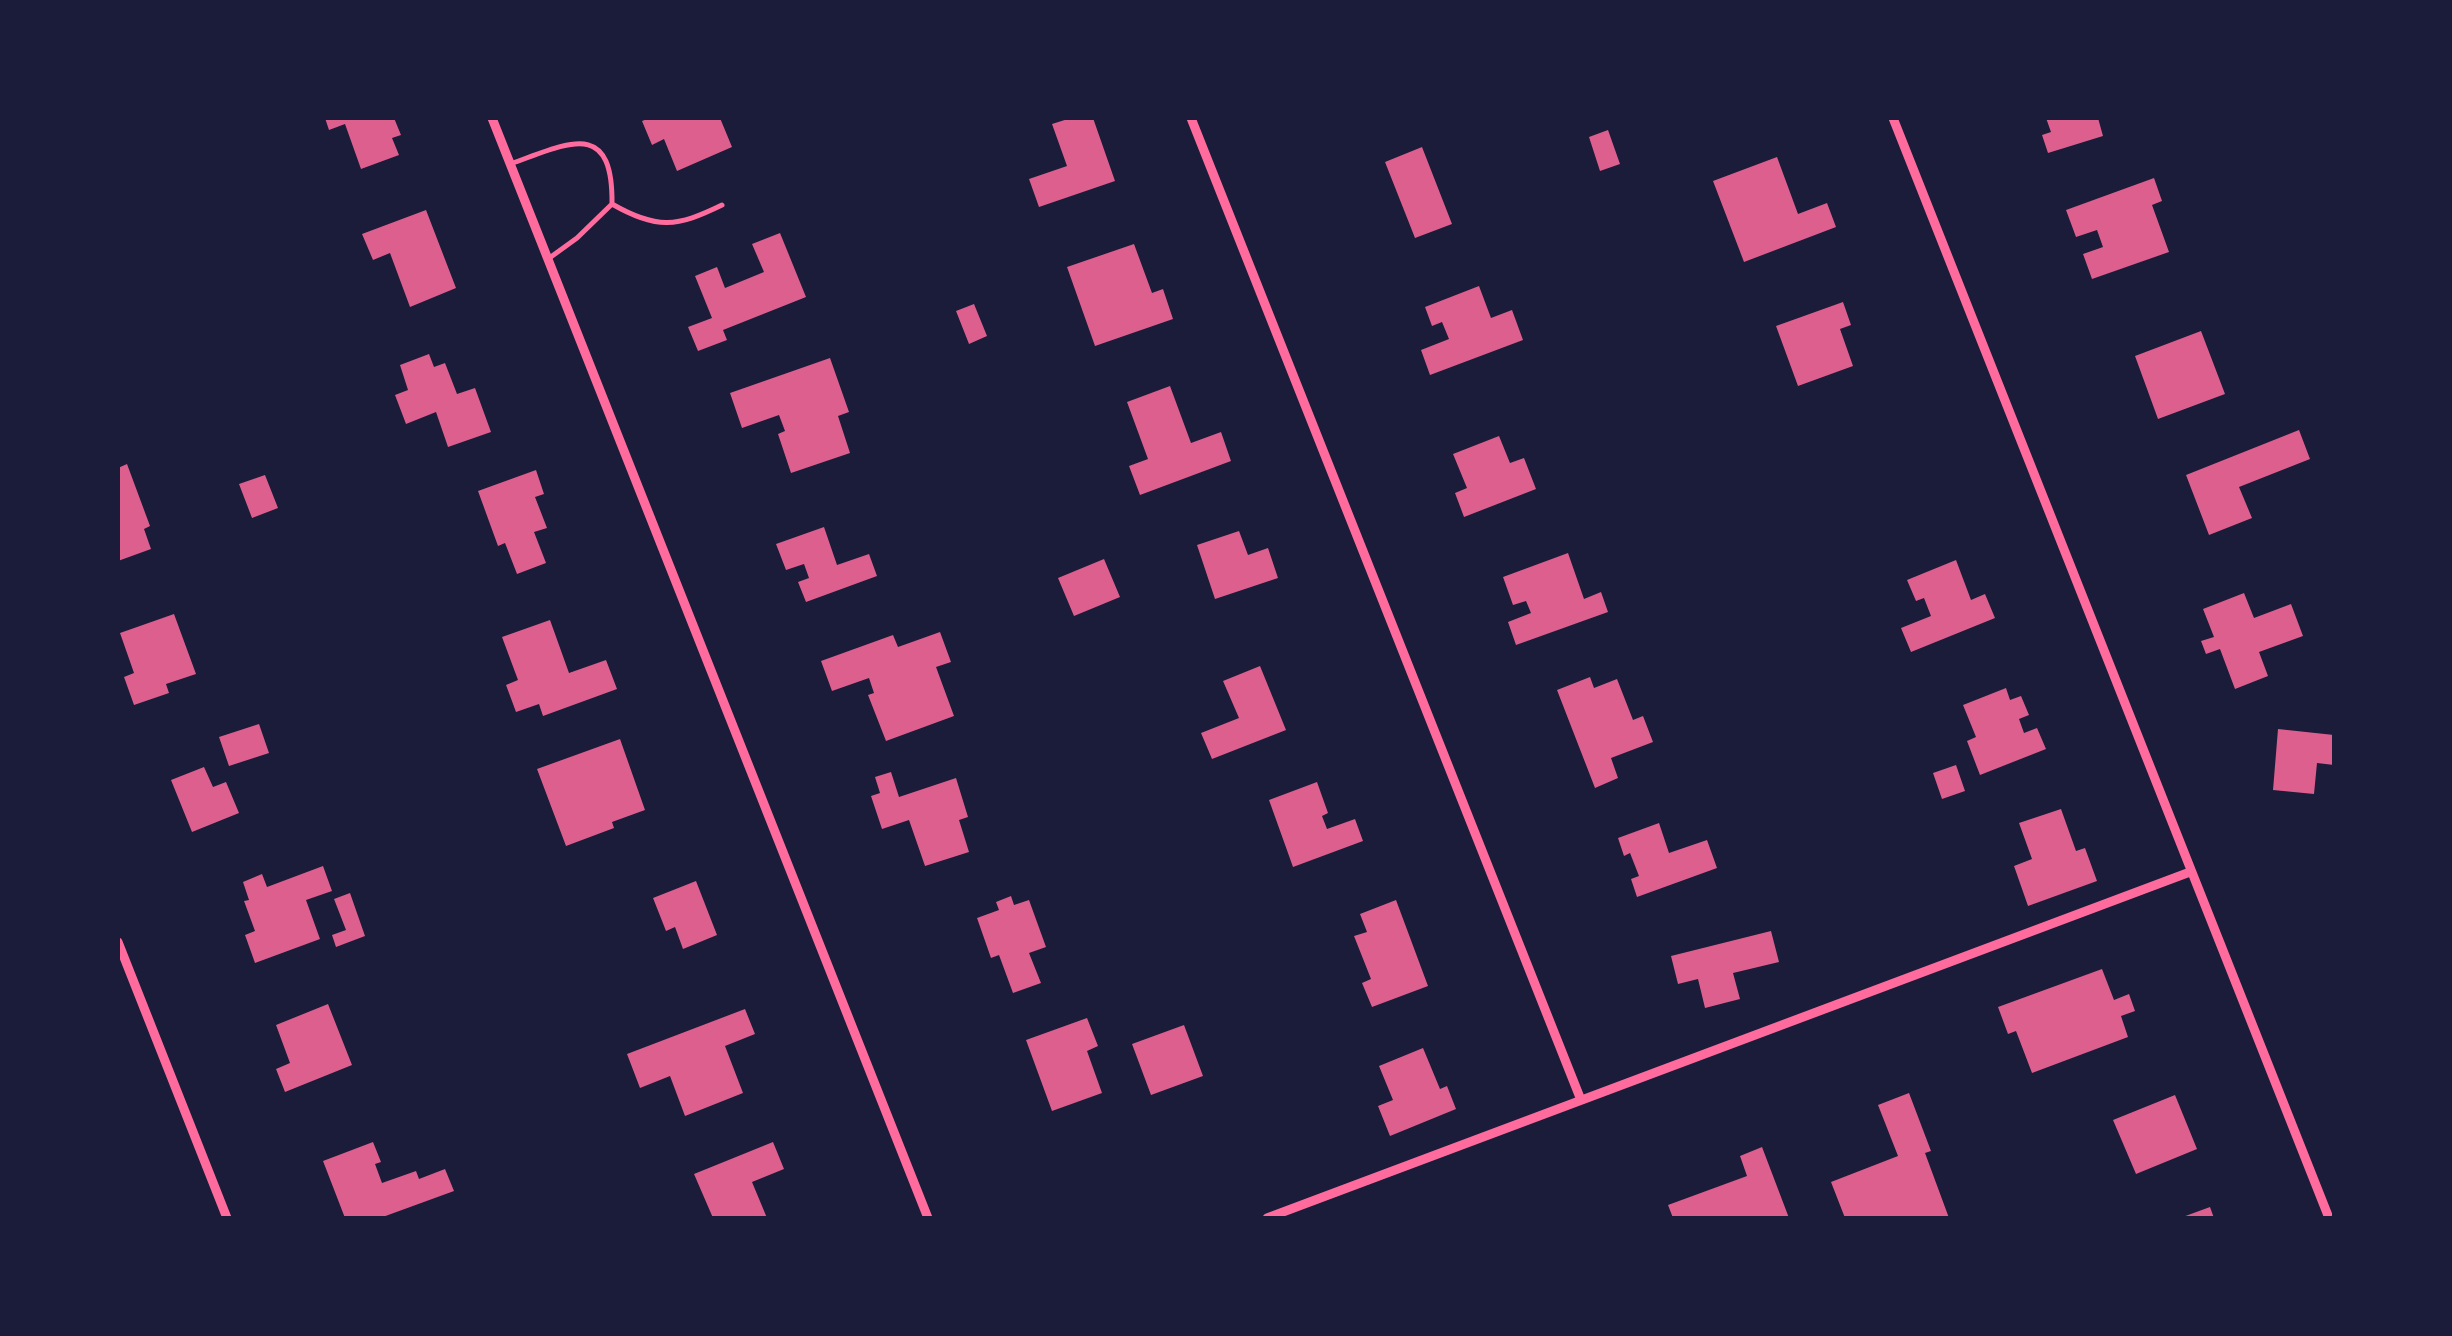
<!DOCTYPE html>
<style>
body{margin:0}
#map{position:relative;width:2452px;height:1336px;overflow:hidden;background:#1b1b3a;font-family:"PT Sans",sans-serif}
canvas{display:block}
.frame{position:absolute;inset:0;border:120px solid #1b1b3a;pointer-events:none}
</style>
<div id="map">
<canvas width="2452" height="1336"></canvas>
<div class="frame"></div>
</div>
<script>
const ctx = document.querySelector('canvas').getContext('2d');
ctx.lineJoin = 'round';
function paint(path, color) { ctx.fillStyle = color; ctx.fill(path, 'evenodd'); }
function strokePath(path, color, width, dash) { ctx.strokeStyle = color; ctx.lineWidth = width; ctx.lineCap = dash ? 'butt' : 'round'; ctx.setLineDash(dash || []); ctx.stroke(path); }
paint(new Path2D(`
 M 325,118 L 394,118 L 401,135 L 392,138 L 399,155 L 361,169 L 345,124 L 329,130 Z
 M 650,118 L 720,118 L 732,147 L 677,171 L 664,139 L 652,145 L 642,121 Z
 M 1071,118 L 1093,118 L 1115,181 L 1039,207 L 1029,179 L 1067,166 L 1052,124 Z
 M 2046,118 L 2098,118 L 2103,136 L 2048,153 L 2042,135 L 2051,132 Z
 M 1608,130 L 1620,164 L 1600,171 L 1589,137 Z
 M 1422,147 L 1452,224 L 1415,238 L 1385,162 Z
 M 1777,157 L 1798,214 L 1827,203 L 1836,227 L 1744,262 L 1713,181 Z
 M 2154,178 L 2162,201 L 2152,205 L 2169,252 L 2092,279 L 2083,254 L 2103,247 L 2097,230 L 2076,237 L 2066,210 Z
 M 426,210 L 456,288 L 410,307 L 390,253 L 373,260 L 362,234 Z
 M 780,233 L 806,297 L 723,330 L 727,340 L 698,351 L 688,327 L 712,318 L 695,276 L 717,267 L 725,288 L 764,272 L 752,244 Z
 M 1134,244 L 1152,293 L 1163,289 L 1173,319 L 1095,346 L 1067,267 Z
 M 1479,286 L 1491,318 L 1512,310 L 1523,340 L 1430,375 L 1421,350 L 1449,339 L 1442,322 L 1432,326 L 1425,307 Z
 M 1843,302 L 1851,325 L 1840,329 L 1853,366 L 1798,386 L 1776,326 Z
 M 974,304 L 987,336 L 969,344 L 956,311 Z
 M 2201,331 L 2225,394 L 2158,419 L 2135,356 Z
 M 429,354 L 434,367 L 445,363 L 457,394 L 475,388 L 491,432 L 448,447 L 436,412 L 406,424 L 395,395 L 408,390 L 400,365 Z
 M 830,358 L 849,412 L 838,416 L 850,453 L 791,473 L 778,434 L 785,431 L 779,415 L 742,428 L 730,393 Z
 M 1170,386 L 1191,443 L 1221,432 L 1231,461 L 1140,495 L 1129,466 L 1148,459 L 1127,402 Z
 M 2299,430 L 2310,459 L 2239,487 L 2252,518 L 2209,535 L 2186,475 Z
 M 1499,436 L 1510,463 L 1524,458 L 1536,489 L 1464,517 L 1455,493 L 1467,488 L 1453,454 Z
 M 127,464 L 150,526 L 144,529 L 151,549 L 118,561 L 118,468 Z
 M 536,470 L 544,494 L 535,497 L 547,528 L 534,532 L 546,563 L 517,574 L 505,543 L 498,546 L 478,491 Z
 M 265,475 L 278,508 L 252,518 L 239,484 Z
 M 824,527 L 837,565 L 869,554 L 877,576 L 806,602 L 798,582 L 809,578 L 804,564 L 786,570 L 776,544 Z
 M 1239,531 L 1248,555 L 1268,548 L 1278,578 L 1215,599 L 1197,545 Z
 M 1568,553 L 1584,599 L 1601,592 L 1608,612 L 1516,645 L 1508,622 L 1531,613 L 1526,601 L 1513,605 L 1503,577 Z
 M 1104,559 L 1120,597 L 1074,616 L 1058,578 Z
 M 1956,560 L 1971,600 L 1985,594 L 1995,618 L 1911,652 L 1901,628 L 1931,616 L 1924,598 L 1916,601 L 1907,580 Z
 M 2244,593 L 2254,618 L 2291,604 L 2303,636 L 2259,652 L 2268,676 L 2235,689 L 2220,649 L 2206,654 L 2201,641 L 2214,637 L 2203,609 Z
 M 174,614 L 196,674 L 166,684 L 169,693 L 134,705 L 124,677 L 134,673 L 120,633 Z
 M 550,620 L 569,673 L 606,660 L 617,689 L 543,716 L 539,704 L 516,712 L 506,685 L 518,680 L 502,637 Z
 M 940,632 L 951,662 L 936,667 L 954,716 L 886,741 L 868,695 L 874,693 L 869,678 L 832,691 L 821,661 L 893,635 L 898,647 Z
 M 1260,666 L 1286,730 L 1212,759 L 1201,733 L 1239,718 L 1223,681 Z
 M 1590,677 L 1594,688 L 1617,679 L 1633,720 L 1643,716 L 1653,742 L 1611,758 L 1618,778 L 1595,788 L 1557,690 Z
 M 2006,688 L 2010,700 L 2021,696 L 2029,715 L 2019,719 L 2024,733 L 2037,728 L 2046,749 L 1980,775 L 1967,741 L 1976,737 L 1963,705 Z
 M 259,724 L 269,753 L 229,766 L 219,737 Z
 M 2278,729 L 2334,735 L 2334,765 L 2317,763 L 2314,794 L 2273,790 Z
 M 620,739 L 645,810 L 612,822 L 614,828 L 566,846 L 537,769 Z
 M 1956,765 L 1965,791 L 1942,799 L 1933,773 Z
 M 204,767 L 213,787 L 226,782 L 239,813 L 192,832 L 171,780 Z
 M 891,772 L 899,797 L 956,778 L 968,817 L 959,820 L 969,852 L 925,866 L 909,820 L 882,829 L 871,796 L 880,793 L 875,777 Z
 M 1317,782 L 1328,813 L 1322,816 L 1327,829 L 1355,819 L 1363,841 L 1293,867 L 1269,800 Z
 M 2061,809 L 2076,851 L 2085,848 L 2097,881 L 2028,906 L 2014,866 L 2032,859 L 2019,823 Z
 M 1659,823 L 1669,853 L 1707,840 L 1717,868 L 1637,897 L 1631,879 L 1639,876 L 1630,853 L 1624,856 L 1618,838 Z
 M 323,866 L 332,891 L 306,900 L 320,939 L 255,963 L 245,935 L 255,931 L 244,901 L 249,900 L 243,882 L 262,874 L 267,887 Z
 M 696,881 L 717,935 L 683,949 L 675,927 L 666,931 L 653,898 Z
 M 350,893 L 365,936 L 336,947 L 332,935 L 346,930 L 334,899 Z
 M 1011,896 L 1014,905 L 1029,900 L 1046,947 L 1029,953 L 1041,983 L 1013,993 L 999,955 L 991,958 L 977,918 L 999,910 L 996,902 Z
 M 1396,900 L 1428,986 L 1372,1007 L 1362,983 L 1371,979 L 1354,936 L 1367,932 L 1360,914 Z
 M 1771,931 L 1779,962 L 1733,973 L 1740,999 L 1705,1008 L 1698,979 L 1678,984 L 1671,956 Z
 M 2102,969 L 2114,1000 L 2129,994 L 2135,1011 L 2121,1016 L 2128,1037 L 2032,1073 L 2016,1031 L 2008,1034 L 1998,1007 Z
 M 328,1004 L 352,1065 L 285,1092 L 276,1069 L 290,1063 L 276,1025 Z
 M 745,1009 L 755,1034 L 725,1046 L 743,1093 L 685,1116 L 670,1076 L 640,1088 L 627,1054 Z
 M 1087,1018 L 1098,1046 L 1087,1051 L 1102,1093 L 1052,1111 L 1026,1040 Z
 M 1184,1025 L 1203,1076 L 1151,1095 L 1132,1044 Z
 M 1423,1048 L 1440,1089 L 1447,1086 L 1456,1109 L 1390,1136 L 1378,1106 L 1393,1100 L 1379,1066 Z
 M 1909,1093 L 1931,1151 L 1925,1153 L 1949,1218 L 1845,1218 L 1831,1182 L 1898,1156 L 1878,1105 Z
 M 2175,1095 L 2197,1149 L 2136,1174 L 2113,1120 Z
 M 373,1142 L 381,1162 L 375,1164 L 382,1183 L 416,1171 L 419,1179 L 445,1169 L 454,1191 L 380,1218 L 345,1218 L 323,1161 Z
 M 773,1142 L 784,1169 L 752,1182 L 767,1218 L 713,1218 L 694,1174 Z
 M 1762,1147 L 1789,1218 L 1673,1218 L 1668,1205 L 1747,1176 L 1740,1156 Z
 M 2210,1207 L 2214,1218 L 2180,1218 Z`), '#dd5f8e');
strokePath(new Path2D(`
 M 510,164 C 567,144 613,117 612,204 L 577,238 L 548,259
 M 612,204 C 657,230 677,227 722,205`), '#ff6b9d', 5);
strokePath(new Path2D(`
 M 492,118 L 928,1218
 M 1191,118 L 1581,1100
 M 1893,118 L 2329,1218
 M 118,942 L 227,1218
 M 1267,1218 L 2190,872`), '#ff6b9d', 9);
</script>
